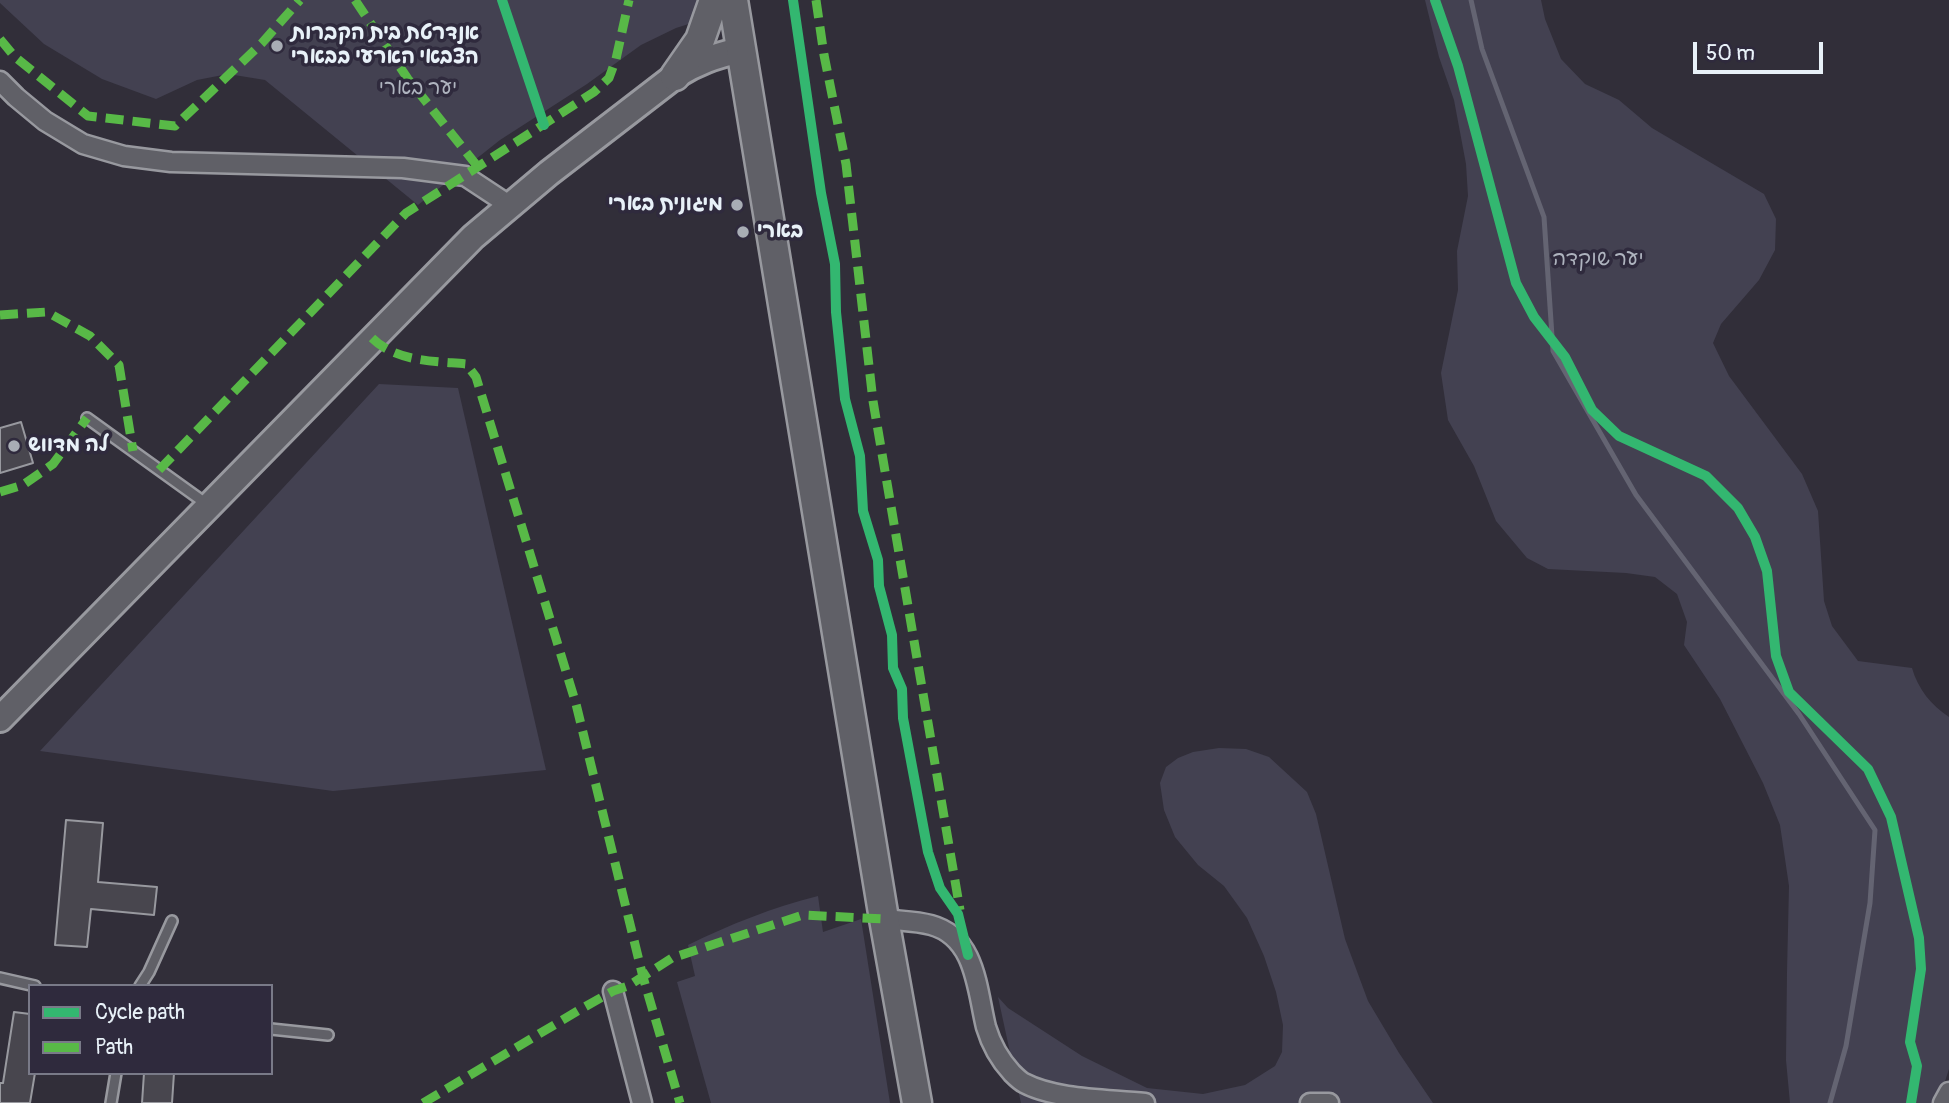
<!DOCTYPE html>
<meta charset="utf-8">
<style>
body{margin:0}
#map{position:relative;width:1949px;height:1103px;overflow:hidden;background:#312e39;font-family:Pangolin,sans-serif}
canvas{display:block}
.legend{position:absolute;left:28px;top:984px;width:245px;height:91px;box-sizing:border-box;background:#2f2a3d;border:2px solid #797a88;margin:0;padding:9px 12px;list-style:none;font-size:21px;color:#e8f1f8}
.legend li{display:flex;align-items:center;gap:14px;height:35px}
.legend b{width:35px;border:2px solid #797a88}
.scale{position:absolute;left:1693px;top:42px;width:130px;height:32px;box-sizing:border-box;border:4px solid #e8f1f8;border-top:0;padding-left:9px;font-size:21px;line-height:24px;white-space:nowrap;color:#e8f1f8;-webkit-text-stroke:5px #2f2a3d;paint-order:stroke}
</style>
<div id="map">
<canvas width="1949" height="1103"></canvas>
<ul class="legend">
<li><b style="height:9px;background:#33b770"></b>Cycle path</li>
<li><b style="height:9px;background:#58b947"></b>Path</li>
</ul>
<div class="scale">50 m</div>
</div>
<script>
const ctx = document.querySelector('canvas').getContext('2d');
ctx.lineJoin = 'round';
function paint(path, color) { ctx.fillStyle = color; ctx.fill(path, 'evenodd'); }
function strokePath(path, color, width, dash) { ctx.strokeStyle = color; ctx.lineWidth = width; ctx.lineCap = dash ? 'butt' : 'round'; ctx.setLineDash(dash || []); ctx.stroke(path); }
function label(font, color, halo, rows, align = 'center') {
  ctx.font = font + ' Pangolin,"Playpen Sans Hebrew",sans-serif'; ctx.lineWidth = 7; ctx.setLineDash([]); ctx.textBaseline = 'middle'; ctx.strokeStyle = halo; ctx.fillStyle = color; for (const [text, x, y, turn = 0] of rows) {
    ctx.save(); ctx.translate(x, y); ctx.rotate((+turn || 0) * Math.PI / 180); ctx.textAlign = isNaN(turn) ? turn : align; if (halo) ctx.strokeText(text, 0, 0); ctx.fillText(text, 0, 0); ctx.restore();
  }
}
paint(new Path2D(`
 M 0,0 L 745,0 L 746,6 L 676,28 L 641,45 L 587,84 L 500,140 L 418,205 L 265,80 L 228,74 L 197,80 L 156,99 L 102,79 L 44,44 L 0,3 Z
 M 1425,0 L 1541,0 L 1545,19 L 1561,59 L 1585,84 L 1619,100 L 1652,128 L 1764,194 L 1776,219 L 1775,250 L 1759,280 L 1721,324 L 1713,343 L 1729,376 L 1802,474 L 1818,511 L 1824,601 L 1832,626 L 1858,661 L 1912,668 C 1918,689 1931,705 1949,717 L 1949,1069 L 1938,1103 L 1790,1103 L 1786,1060 L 1787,972 L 1789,886 L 1780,825 L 1763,783 L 1720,699 L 1684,645 L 1687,622 L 1677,594 L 1655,577 L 1626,573 L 1548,569 L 1527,558 L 1496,521 L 1474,466 L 1448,420 L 1441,373 L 1458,290 L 1457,251 L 1468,196 L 1466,164 L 1454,100 L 1439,57 Z
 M 379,384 L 458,388 L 546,770 L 333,791 L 40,751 Z
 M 1219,748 L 1246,749 L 1269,757 L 1307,792 L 1316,814 L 1345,939 L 1368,1001 L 1399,1053 L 1433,1103 L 1021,1103 L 998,997 L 1008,1008 L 1082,1056 L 1147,1088 L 1203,1094 L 1245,1085 L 1275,1066 L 1282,1052 L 1283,1025 L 1276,992 L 1264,956 L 1247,918 L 1224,886 L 1198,865 L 1175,837 L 1164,810 L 1160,783 L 1166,767 L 1178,758 L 1193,752 Z
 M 818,896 L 823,932 L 861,919 L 890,1103 L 711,1103 L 677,982 L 695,976 L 688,945 C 729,925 773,907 818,896 Z`), '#434151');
strokePath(new Path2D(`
 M 1471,0 L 1482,49 L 1544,217 L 1553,351 L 1636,495 L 1799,714 L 1875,830 L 1870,903 L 1846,1046 L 1830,1103`), '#646472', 5);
const building = new Path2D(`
 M 21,422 L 33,463 L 0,473 L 0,428 Z
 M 66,820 L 103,823 L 98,882 L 157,887 L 154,915 L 91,909 L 87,947 L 55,945 Z
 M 14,1012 L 30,1014 L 30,1073 L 35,1073 L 30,1103 L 0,1103 L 0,1083 L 3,1083 Z
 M 144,1073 L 174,1073 L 172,1103 L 142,1103 Z`);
paint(building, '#48464e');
strokePath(building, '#98999f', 2);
const lane = new Path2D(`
 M 87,418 L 208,505
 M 0,978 L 35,986
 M 140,986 L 149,972 L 172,921
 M 271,1029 L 328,1035
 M 111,1103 L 116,1073`);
const street = new Path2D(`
 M 0,81 L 16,97 L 45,121 L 83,144 L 124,156 L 171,162 L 403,168 L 465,176 L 509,205
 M 884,919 C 899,921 916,921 931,925 C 976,937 977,990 986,1027 C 991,1044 1000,1060 1012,1073 C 1016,1077 1020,1081 1024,1083 C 1056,1100 1109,1099 1145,1103
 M 613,991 L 642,1103
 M 1310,1103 L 1329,1103
 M 1943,1103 L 1949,1092`);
const secondary = new Path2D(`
 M 0,719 L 473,237 L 549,173 L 675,76 C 697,62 715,56 740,50`);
const primary = new Path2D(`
 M 733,0 L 884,919 L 917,1103
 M 675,76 L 700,40 L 714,0`);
strokePath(lane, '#98999f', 14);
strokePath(street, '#98999f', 23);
strokePath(secondary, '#98999f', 30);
strokePath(primary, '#98999f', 33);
strokePath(lane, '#606067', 9);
strokePath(street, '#606067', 18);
strokePath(secondary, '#606067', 24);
strokePath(primary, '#606067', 28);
strokePath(new Path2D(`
 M 355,0 L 408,79 L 478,167
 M 816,0 L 824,55 L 846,164 L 873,401 L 960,910
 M 0,39 L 14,56 L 88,116 L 175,126 L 262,43 L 300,0
 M 0,315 L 47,312 L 90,336 L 119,365 L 133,451
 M 372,338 C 396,362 434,361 466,364 L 476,377 L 576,704 L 643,977 L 680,1103
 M 159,470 L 406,213 L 594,92 L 609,78 L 616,59 L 629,0
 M 0,492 L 23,485 L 53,464 L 87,418
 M 423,1103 L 581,1009 L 613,991 L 628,986 L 672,958 L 803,915 L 884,919`), '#58b947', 9, [18, 9]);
strokePath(new Path2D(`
 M 502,0 L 544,125
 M 793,0 L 821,193 L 835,264 L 836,312 L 845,399 L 860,456 L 863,511 L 878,560 L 879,586 L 892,635 L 893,668 L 902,689 L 903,718 L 928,852 L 940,888 L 958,914 L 968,955
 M 1435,0 L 1458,66 L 1516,283 L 1534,317 L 1565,357 L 1592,410 L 1619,436 L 1706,476 L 1738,508 L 1755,537 L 1767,571 L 1776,656 L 1789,692 L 1868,769 L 1891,817 L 1919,938 L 1921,969 L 1910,1042 L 1917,1066 L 1911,1103`), '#33b770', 10);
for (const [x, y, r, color] of [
 [277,46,7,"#a8adb5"],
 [737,205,7,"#a8adb5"],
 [743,232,7,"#a8adb5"],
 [14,446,7,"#a8adb5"]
]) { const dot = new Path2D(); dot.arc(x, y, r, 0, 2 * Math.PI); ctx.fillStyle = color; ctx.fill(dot); strokePath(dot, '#2f2a3d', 2.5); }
label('bold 21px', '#e8f1f8', '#2f2a3d', [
 ["אנדרטת בית הקברות",291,34],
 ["הצבאי הארעי בבארי",291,58],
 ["מיגונית בארי",723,205,"right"],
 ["בארי",757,232],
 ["לה מדווש",28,446]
], 'left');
label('21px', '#afb4bf', '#2f2a3d', [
 ["יער בארי",418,89],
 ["יער שוקדה",1598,260]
]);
</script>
